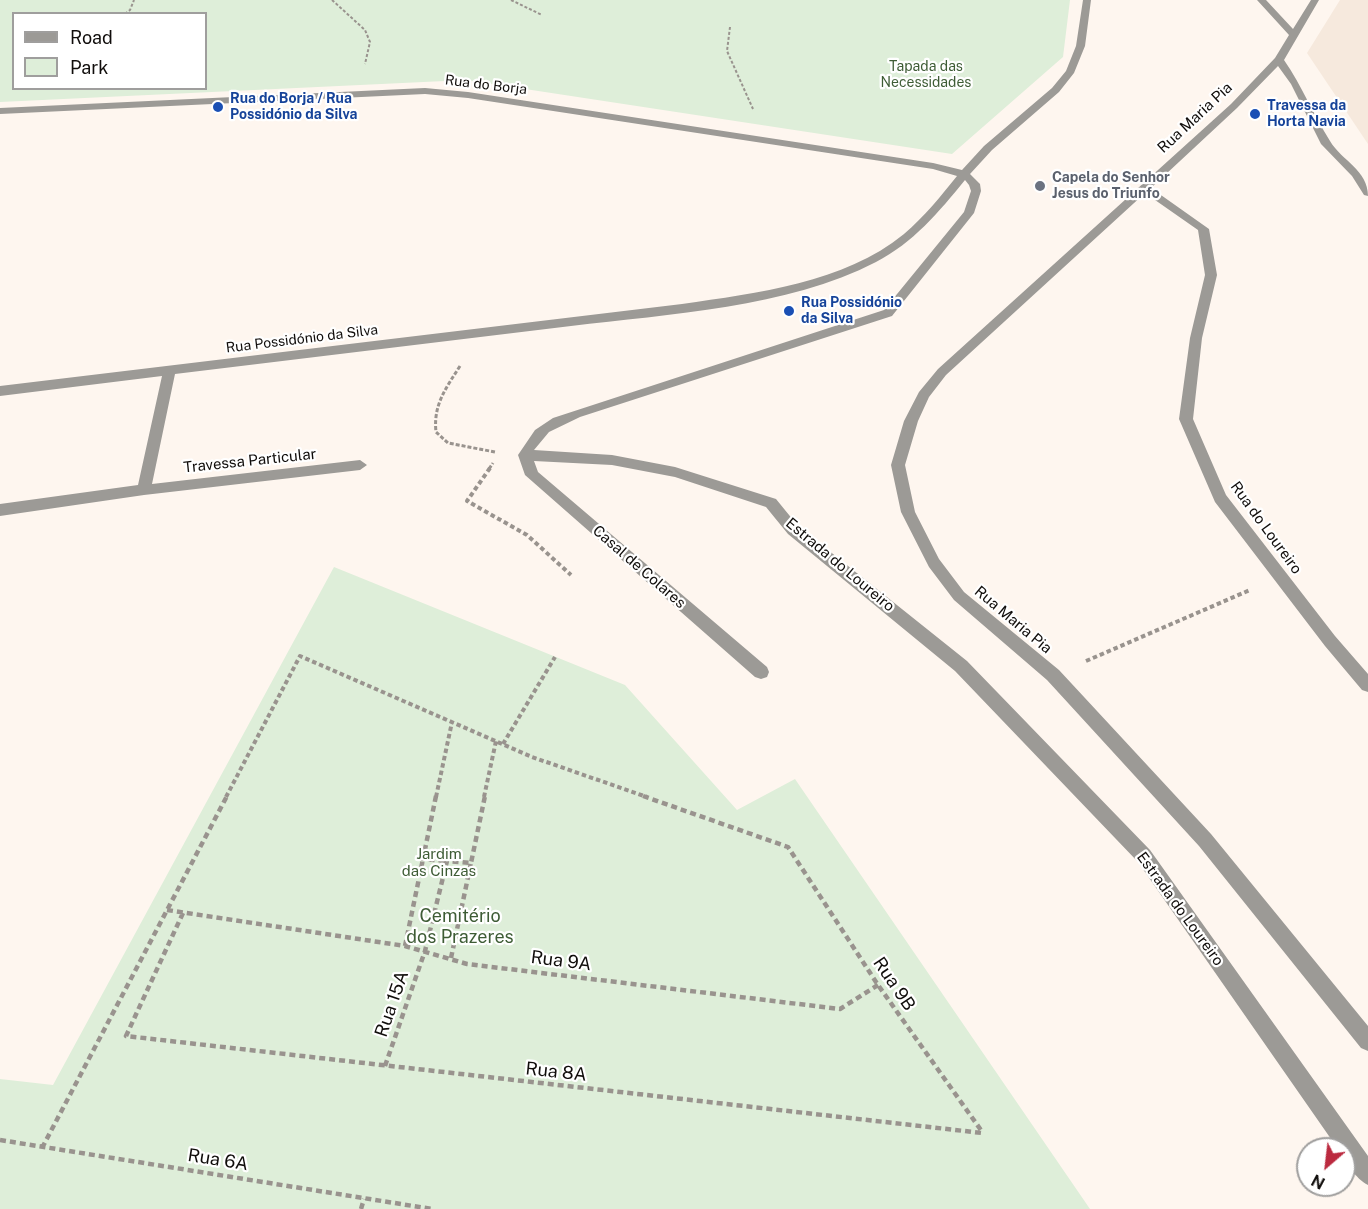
<!DOCTYPE html>
<meta charset="utf-8">
<style>
body{margin:0}
#map{position:relative;width:1368px;height:1209px;overflow:hidden;background:#fef6ef;font-family:"Public Sans",sans-serif}
canvas{display:block}
.legend{position:absolute;left:12px;top:12px;width:195px;height:78px;box-sizing:border-box;background:#fff;border:2px solid #9f9e9d;margin:0;padding:8px 10px;list-style:none;font-size:18px;color:#100d0b}
.legend li{display:flex;align-items:center;gap:12px;height:30px}
.legend b{width:30px;border:2px solid #9f9e9d}
.north{position:absolute;left:1296px;top:1137px;width:60px;height:60px;box-sizing:border-box;background:#fff;border:2px solid #9f9e9d;border-radius:50%;rotate:208deg;font-size:16px;font-weight:700;line-height:24px;text-align:center;color:#100d0b}
.north::after{content:'';display:block;margin:auto;width:21px;height:27px;background:#bb2a3f;clip-path:polygon(50% 0,100% 100%,50% 72%,0 100%)}
</style>
<div id="map">
<canvas width="1368" height="1209"></canvas>
<ul class="legend">
<li><b style="height:8px;background:#9c9a96"></b>Road</li>
<li><b style="height:16px;background:#deeed9"></b>Park</li>
</ul>
<div class="north">N</div>
</div>
<script>
const ctx = document.querySelector('canvas').getContext('2d');
ctx.lineJoin = 'round';
function paint(path, color) { ctx.fillStyle = color; ctx.fill(path, 'evenodd'); }
function strokePath(path, color, width, dash) { ctx.strokeStyle = color; ctx.lineWidth = width; ctx.lineCap = dash ? 'butt' : 'round'; ctx.setLineDash(dash || []); ctx.stroke(path); }
function label(font, color, halo, rows, align = 'center') {
  ctx.font = font + ' "Public Sans",sans-serif'; ctx.lineWidth = 4.5; ctx.setLineDash([]); ctx.textBaseline = 'middle'; ctx.strokeStyle = halo; ctx.fillStyle = color; for (const [text, x, y, turn = 0] of rows) {
    ctx.save(); ctx.translate(x, y); ctx.rotate((+turn || 0) * Math.PI / 180); ctx.textAlign = isNaN(turn) ? turn : align; if (halo) ctx.strokeText(text, 0, 0); ctx.fillText(text, 0, 0); ctx.restore();
  }
}
paint(new Path2D(`
 M 1340,0 L 1368,0 L 1368,144 L 1307,53 Z`), '#f6e9dd');
paint(new Path2D(`
 M 0,0 L 1070,0 L 1063,57 L 952,154 L 466,80 L 0,102 ZM 14,14 L 206,14 L 206,88 L 14,88 Z
 M 334,567 L 625,685 L 737,810 L 795,779 L 1090,1209 L 0,1209 L 0,1079 L 53,1085 Z`), '#deeed9');
strokePath(new Path2D(`
 M 332,0 L 365,30 L 370,42 L 365,64
 M 511,0 L 542,15
 M 125,14 L 130,10 L 134,0
 M 730,27 L 727,51 L 753,109`), '#99938e', 2, [3, 2]);
strokePath(new Path2D(`
 M 460,366 C 446,388 433,405 436,432 L 448,443 L 495,452
 M 489,469 L 493,463`), '#99938e', 3, [4, 2]);
strokePath(new Path2D(`
 M 490,468 L 467,501 L 527,535 L 571,575
 M 1086,661 L 1250,590
 M 503,744 L 555,657
 M 226,797 L 300,656 L 532,757 L 647,797
 M 436,797 L 452,722
 M 484,797 L 496,741`), '#99938e', 4, [4.5, 3]);
strokePath(new Path2D(`
 M 436,796 L 423,859 L 447,861
 M 643,796 L 788,847 L 878,985 L 983,1133
 M 167,910 L 405,946 L 467,964 L 840,1009 L 878,985
 M 183,913 L 126,1036 L 982,1133
 M 405,946 L 423,859
 M 451,958 L 471,863
 M 385,1066 L 425,951 L 447,861 L 471,863 L 485,796
 M 0,1140 L 432,1209
 M 42,1148 L 227,796
 M 361,1209 L 364,1199`), '#99938e', 4.5, [6, 4]);
paint(new Path2D(`
 M 1083,0 L 1091,0 L 1085,46 L 1074,73 L 1059,92 L 992,150 L 970,174 L 980,184 L 981,191 L 974,213 L 892,316 L 580,417 L 549,432 L 534,450 L 612,455 L 675,467 L 776,499 L 798,526 L 967,661 L 1150,850 L 1368,1156 L 1368,1185 C 1356,1179 1344,1162 1344,1149 L 1338,1149 L 1138,862 L 955,671 L 788,534 L 766,507 L 675,477 L 612,465 L 534,461 L 538,472 L 767,667 L 769,672 L 767,677 L 761,679 L 755,677 L 525,475 L 518,455 L 535,430 L 553,418 L 884,310 L 964,212 L 971,191 L 969,185 L 965,180 C 939,212 913,243 876,262 C 787,308 669,314 571,326 C 439,342 307,358 175,374 L 152,484 L 360,460 L 367,465 L 360,470 L 144,495 L 0,516 L 0,504 L 138,485 L 162,376 L 0,396 L 0,386 L 682,304 C 757,293 844,283 904,234 C 924,217 941,196 957,176 L 933,169 L 468,98 L 425,94 L 0,114 L 0,108 L 425,88 L 468,92 L 933,163 L 962,170 L 984,146 L 1052,88 L 1066,71 L 1076,46 Z
 M 1257,0 L 1266,0 L 1293,29 L 1311,0 L 1319,0 L 1284,60 C 1302,86 1313,114 1330,141 C 1342,161 1368,170 1368,196 L 1364,195 L 1352,176 L 1321,144 L 1291,84 L 1278,66 L 1237,108 L 1151,188 L 1209,229 L 1217,275 L 1202,338 L 1193,419 L 1226,495 L 1335,636 L 1368,674 L 1368,692 L 1362,690 L 1325,646 L 1215,502 L 1179,419 L 1190,338 L 1205,275 L 1198,230 L 1145,193 L 946,375 L 929,397 L 918,421 L 905,465 L 915,512 L 939,559 L 964,592 L 1059,670 L 1211,834 L 1368,1026 L 1368,1051 L 1361,1048 L 1199,846 L 1047,680 L 954,600 L 929,567 L 901,512 L 891,465 L 904,421 L 919,392 L 938,369 L 1231,104 L 1275,58 L 1289,35 Z`), '#9c9a96');
for (const [x, y, r, color] of [
 [218,107,6,"#1a4fb4"],
 [1255,114,6,"#1a4fb4"],
 [1040,186,6,"#6b7280"],
 [789,311,6,"#1a4fb4"]
]) { const dot = new Path2D(); dot.arc(x, y, r, 0, 2 * Math.PI); ctx.fillStyle = color; ctx.fill(dot); strokePath(dot, '#fff', 2); }
label('14px', '#3e5c35', '#fff', [
 ["Tapada das",926,67],
 ["Necessidades",926,83]
]);
label('14px', '#100d0b', '#fff', [
 ["Rua do Borja",486,85,7],
 ["Rua Possidónio da Silva",302,339,-7]
]);
label('bold 14px', '#164399', '#fff', [
 ["Rua do Borja / Rua",230,99],
 ["Possidónio da Silva",230,115],
 ["Travessa da",1267,106],
 ["Horta Navia",1267,122],
 ["Rua Possidónio",801,303],
 ["da Silva",801,319]
], 'left');
label('bold 14px', '#5b616d', '#fff', [
 ["Capela do Senhor",1052,178],
 ["Jesus do Triunfo",1052,194]
], 'left');
label('15px', '#100d0b', '#fff', [
 ["Rua Maria Pia",1195,118,-43],
 ["Travessa Particular",250,461,-6],
 ["Rua do Loureiro",1266,528,54],
 ["Estrada do Loureiro",840,565,40],
 ["Casal de Colares",639,567,41],
 ["Rua Maria Pia",1013,620,40],
 ["Estrada do Loureiro",1180,909,54]
]);
label('15px', '#3e5c35', '#fff', [
 ["Jardim",439,854],
 ["das Cinzas",439,871]
]);
label('18px', '#3e5c35', '#fff', [
 ["Cemitério",460,916],
 ["dos Prazeres",460,937]
]);
label('18px', '#100d0b', '#fff', [
 ["Rua 9A",561,961,7],
 ["Rua 9B",894,984,56],
 ["Rua 15A",392,1004,-71],
 ["Rua 8A",556,1072,6],
 ["Rua 6A",218,1160,9]
]);
</script>
